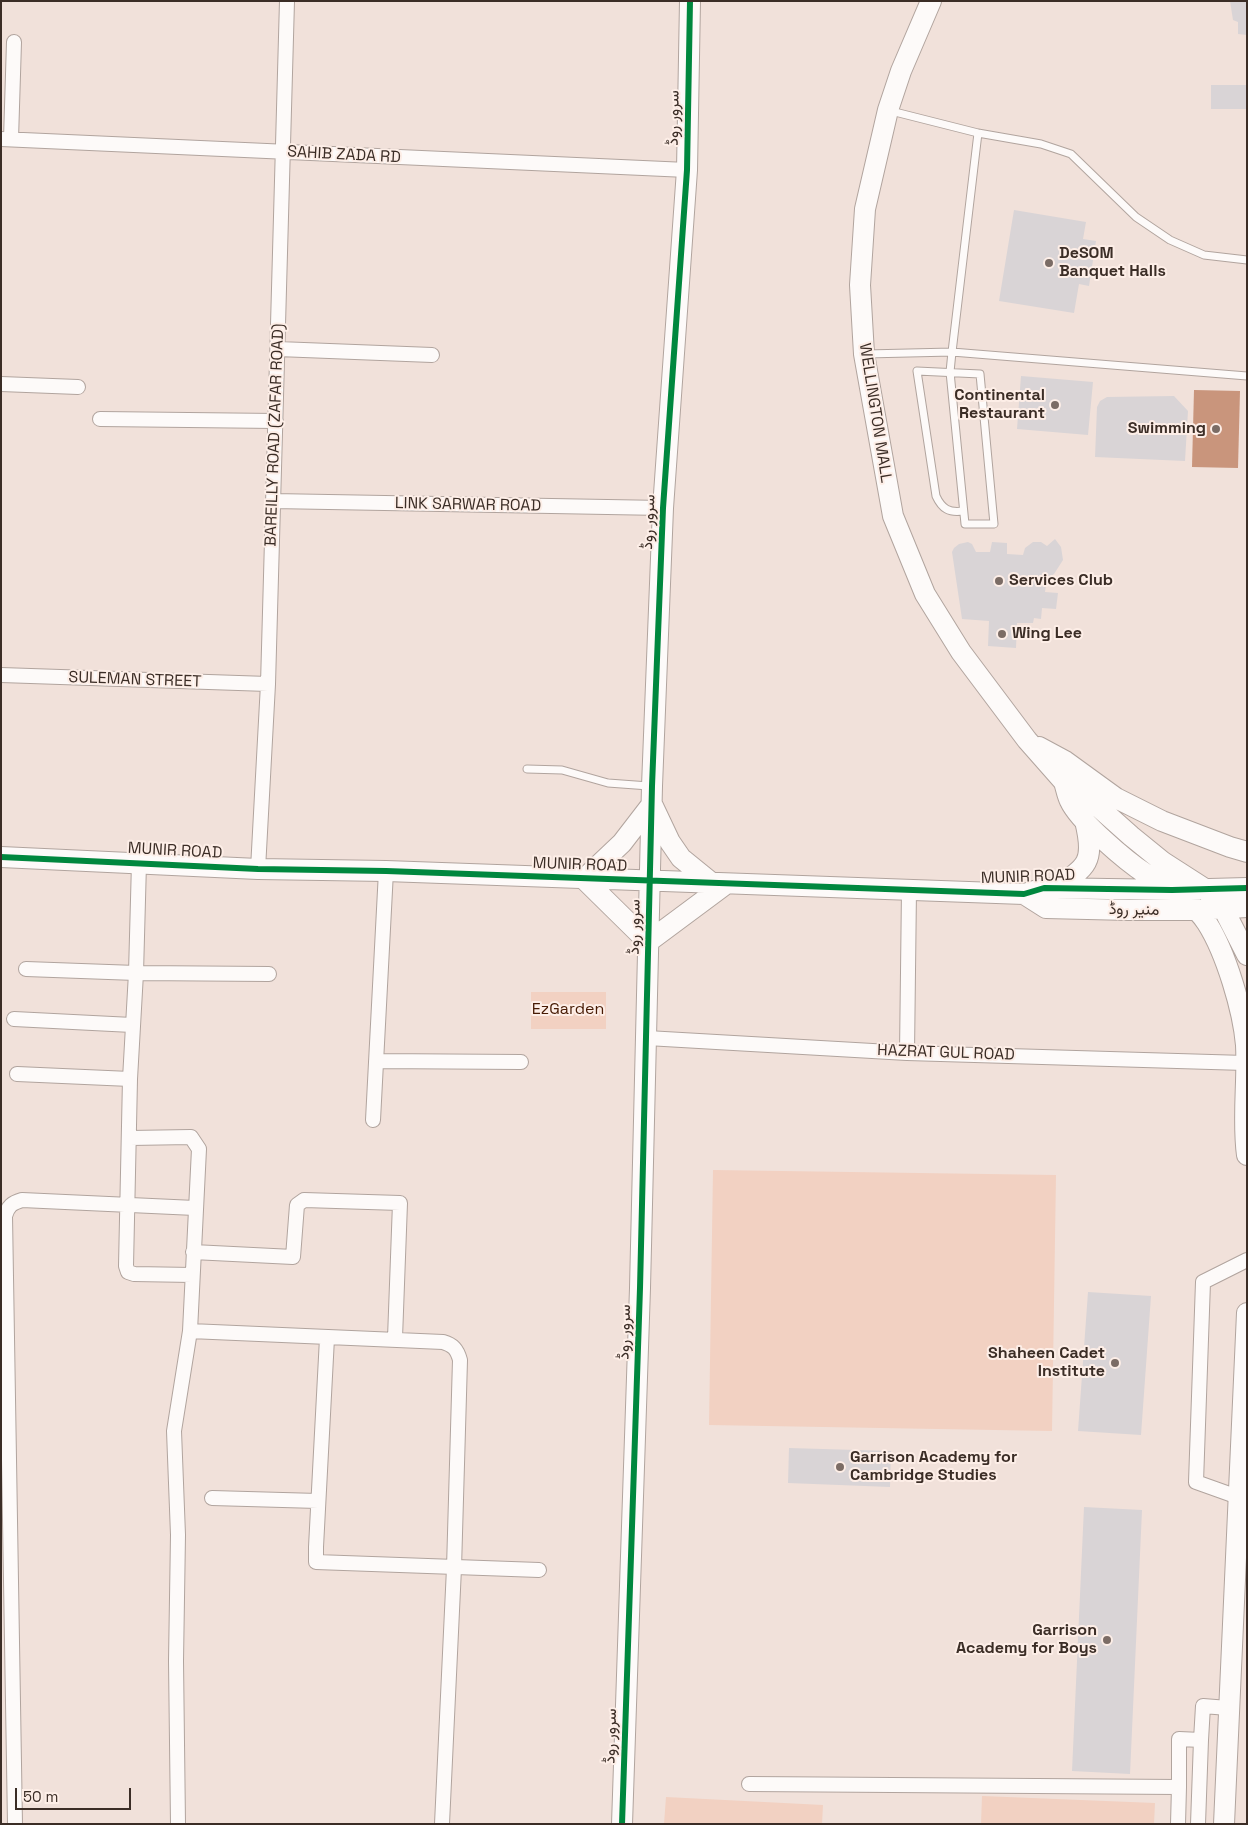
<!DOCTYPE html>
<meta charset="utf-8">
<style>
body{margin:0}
#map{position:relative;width:1248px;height:1825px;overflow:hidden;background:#f1e1da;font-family:"Space Grotesk",sans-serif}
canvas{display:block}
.frame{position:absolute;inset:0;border:2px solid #3b2d26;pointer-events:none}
.scale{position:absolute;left:15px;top:1788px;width:116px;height:22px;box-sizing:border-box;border:2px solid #3b2d26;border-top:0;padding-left:6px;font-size:15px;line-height:18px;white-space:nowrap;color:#3b2d26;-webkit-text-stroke:4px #fdeee7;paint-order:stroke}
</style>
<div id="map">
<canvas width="1248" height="1825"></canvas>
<div class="frame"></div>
<div class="scale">50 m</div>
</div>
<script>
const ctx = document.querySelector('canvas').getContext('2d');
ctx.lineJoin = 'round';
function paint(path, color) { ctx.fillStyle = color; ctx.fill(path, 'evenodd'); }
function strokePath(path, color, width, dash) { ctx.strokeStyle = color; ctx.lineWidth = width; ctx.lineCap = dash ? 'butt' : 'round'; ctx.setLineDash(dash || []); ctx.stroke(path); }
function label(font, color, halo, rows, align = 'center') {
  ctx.font = font + ' "Space Grotesk",Vazirmatn,sans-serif'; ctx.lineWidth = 4; ctx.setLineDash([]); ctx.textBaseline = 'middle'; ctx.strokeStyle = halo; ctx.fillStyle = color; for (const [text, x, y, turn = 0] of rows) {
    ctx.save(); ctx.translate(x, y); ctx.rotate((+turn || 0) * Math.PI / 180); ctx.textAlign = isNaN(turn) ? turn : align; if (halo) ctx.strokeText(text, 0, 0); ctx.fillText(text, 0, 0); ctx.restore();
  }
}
paint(new Path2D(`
 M 531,992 L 606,992 L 606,1029 L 531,1029 Z
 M 713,1170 L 1056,1175 L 1052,1431 L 709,1425 Z
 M 982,1796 L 1155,1803 L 1154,1824 L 981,1824 Z
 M 666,1797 L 823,1805 L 822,1824 L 664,1824 Z`), '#f2d1c2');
paint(new Path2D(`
 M 1194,390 L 1240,391 L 1238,468 L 1192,467 Z`), '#c9957c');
paint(new Path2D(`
 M 1230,1 L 1247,1 L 1247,35 L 1238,34 L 1238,22 L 1233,20 Z
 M 1211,85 L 1247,85 L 1247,109 L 1211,109 Z
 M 1014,210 L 1086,222 L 1083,239 L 1096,241 L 1089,286 L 1079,284 L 1074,313 L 999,301 Z
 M 1021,376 L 1093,382 L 1088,435 L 1017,429 Z
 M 1174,396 L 1188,411 L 1185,461 L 1095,457 L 1097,407 L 1100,401 L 1107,397 Z
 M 1055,539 L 1061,547 L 1063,560 L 1054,574 L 1045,580 L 1037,581 L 1037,584 L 1046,585 L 1045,592 L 1058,593 L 1056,609 L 1042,608 L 1041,619 L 1034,618 L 1033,623 L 1017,623 L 1016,648 L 988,646 L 989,621 L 962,619 L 952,552 L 954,548 L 959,544 L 968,542 L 972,544 L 976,552 L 990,552 L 992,542 L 1007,543 L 1007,554 L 1023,555 L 1025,548 L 1033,542 L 1041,542 L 1047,546 Z
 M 1088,1292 L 1151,1296 L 1141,1435 L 1078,1431 Z
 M 789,1448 L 891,1451 L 890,1487 L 788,1483 Z
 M 1084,1507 L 1142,1510 L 1130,1774 L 1072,1771 Z`), '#d9d4d6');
const lane = new Path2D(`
 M 891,111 L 978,133 L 1041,144 L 1071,154 L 1136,217 L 1170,240 L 1204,255 L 1247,260
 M 866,354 L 952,352 L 978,133
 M 963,511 C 949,513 942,509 936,496 L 917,371 L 980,374 L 994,524 L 965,524 L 950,372 L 952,352 L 1247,376
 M 527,769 L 562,770 L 608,783 L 649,786`);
const street = new Path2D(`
 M 1,139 L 687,170
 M 11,139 L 14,42
 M 278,349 L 432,355
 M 1,384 L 78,387
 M 100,419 L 276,421
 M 273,501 L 663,508
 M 1,675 L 268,684
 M 139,863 L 136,973 L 130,1079 L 126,1266 L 128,1272 L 134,1274 L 192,1275
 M 258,869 L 268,684 L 287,1
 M 26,969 L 136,973 L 269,974
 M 14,1019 L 132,1025
 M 647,1038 L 907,1053 L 1245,1063
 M 907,1053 L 909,890
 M 376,1061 L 521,1062
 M 17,1074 L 130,1079
 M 373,1120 L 386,871
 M 130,1138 L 191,1137 L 199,1149 L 190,1331 L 174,1431 L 178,1535 L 176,1661 L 178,1824
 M 193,1252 L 293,1257 L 297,1205 L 304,1200 L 400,1203 L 395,1338
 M 190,1331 L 443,1342 C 453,1345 457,1349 460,1360 L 454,1568 L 442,1824
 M 327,1338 L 316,1547 L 316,1562 L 539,1570
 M 1238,1497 L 1196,1482 L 1203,1282 L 1247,1260
 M 212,1498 L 318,1501
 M 749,1784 L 1179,1787 L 1179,1739 L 1201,1740 L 1203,1706 L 1228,1708
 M 15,1824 L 5,1216 C 8,1206 12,1203 22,1200 L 195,1208
 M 1178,1824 L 1179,1787
 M 1198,1824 L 1201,1740`);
const secondary = new Path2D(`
 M 931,1 L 901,71 L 888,110 L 865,209 L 860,285 L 864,354 L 893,516 L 925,594 L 961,652 L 1027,740 L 1064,782 L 1076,787 L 1131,836 L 1163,862 L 1205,889 L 1223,908 L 1247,955
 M 1039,747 L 1065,761 L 1116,798 L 1162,821 L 1230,847 L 1247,852
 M 1064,782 C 1066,788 1067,795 1070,801 C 1079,821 1126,861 1146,874 C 1167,888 1192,900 1207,923 C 1226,953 1243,1010 1246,1045 C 1248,1081 1242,1119 1247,1155
 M 1,857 L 258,869 L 386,871 L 1024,894 L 1044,888 L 1172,890 L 1247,888
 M 713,884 L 681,858 L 670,842 L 652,804 L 622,843 L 584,879 L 648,942 L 726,884
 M 1054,888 C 1088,867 1095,862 1085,821
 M 1024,894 L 1046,908 L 1129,910 L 1195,910 L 1247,907
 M 622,1824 L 640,1288 L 652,786 L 663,508 L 687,170 L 690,1
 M 1224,1824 L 1247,1313`);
strokePath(lane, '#b1a49e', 9);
strokePath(street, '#b1a49e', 16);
strokePath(secondary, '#b1a49e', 22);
strokePath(lane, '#fdfaf9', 7);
strokePath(street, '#fdfaf9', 14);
strokePath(secondary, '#fdfaf9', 20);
strokePath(new Path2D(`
 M 1,857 L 258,869 L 386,871 L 1024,894 L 1044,888 L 1172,890 L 1247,888
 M 622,1824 L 640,1288 L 652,786 L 663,508 L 687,170 L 690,1`), '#00873e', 6);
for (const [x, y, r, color] of [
 [1049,263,5,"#7b6c65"],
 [1055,405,5,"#7b6c65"],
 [1216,429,5,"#7b6c65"],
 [999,581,5,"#7b6c65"],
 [1002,634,5,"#7b6c65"],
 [1115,1363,5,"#7b6c65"],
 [840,1467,5,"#7b6c65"],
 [1107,1640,5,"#7b6c65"]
]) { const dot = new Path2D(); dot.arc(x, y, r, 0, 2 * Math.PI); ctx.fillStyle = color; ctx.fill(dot); strokePath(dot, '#fdeee7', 2); }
label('16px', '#3b2d26', '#fdeee7', [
 ["سرور روڈ",674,118,-89],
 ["SAHIB ZADA RD",344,155,3],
 ["WELLINGTON MALL",875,413,81],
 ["BAREILLY ROAD (ZAFAR ROAD)",275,435,-88],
 ["LINK SARWAR ROAD",468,505,1],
 ["سرور روڈ",649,522,-87],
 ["SULEMAN STREET",135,680,2],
 ["MUNIR ROAD",175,851,3],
 ["MUNIR ROAD",580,865,2],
 ["MUNIR ROAD",1028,877,-2],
 ["منیر روڈ",1134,910,1],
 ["سرور روڈ",635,927,-89],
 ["HAZRAT GUL ROAD",946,1053,2],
 ["سرور روڈ",625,1332,-88],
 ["سرور روڈ",611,1736,-88]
]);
label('bold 16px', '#3b2d26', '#fdeee7', [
 ["DeSOM",1059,254],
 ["Banquet Halls",1059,272],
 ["Continental",1045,396,"right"],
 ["Restaurant",1045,414,"right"],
 ["Swimming",1206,429,"right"],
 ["Services Club",1009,581],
 ["Wing Lee",1012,634],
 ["Shaheen Cadet",1105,1354,"right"],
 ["Institute",1105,1372,"right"],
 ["Garrison Academy for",850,1458],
 ["Cambridge Studies",850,1476],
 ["Garrison",1097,1631,"right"],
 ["Academy for Boys",1097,1649,"right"]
], 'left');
label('16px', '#471a03', '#fdeee7', [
 ["EzGarden",568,1010]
]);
</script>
